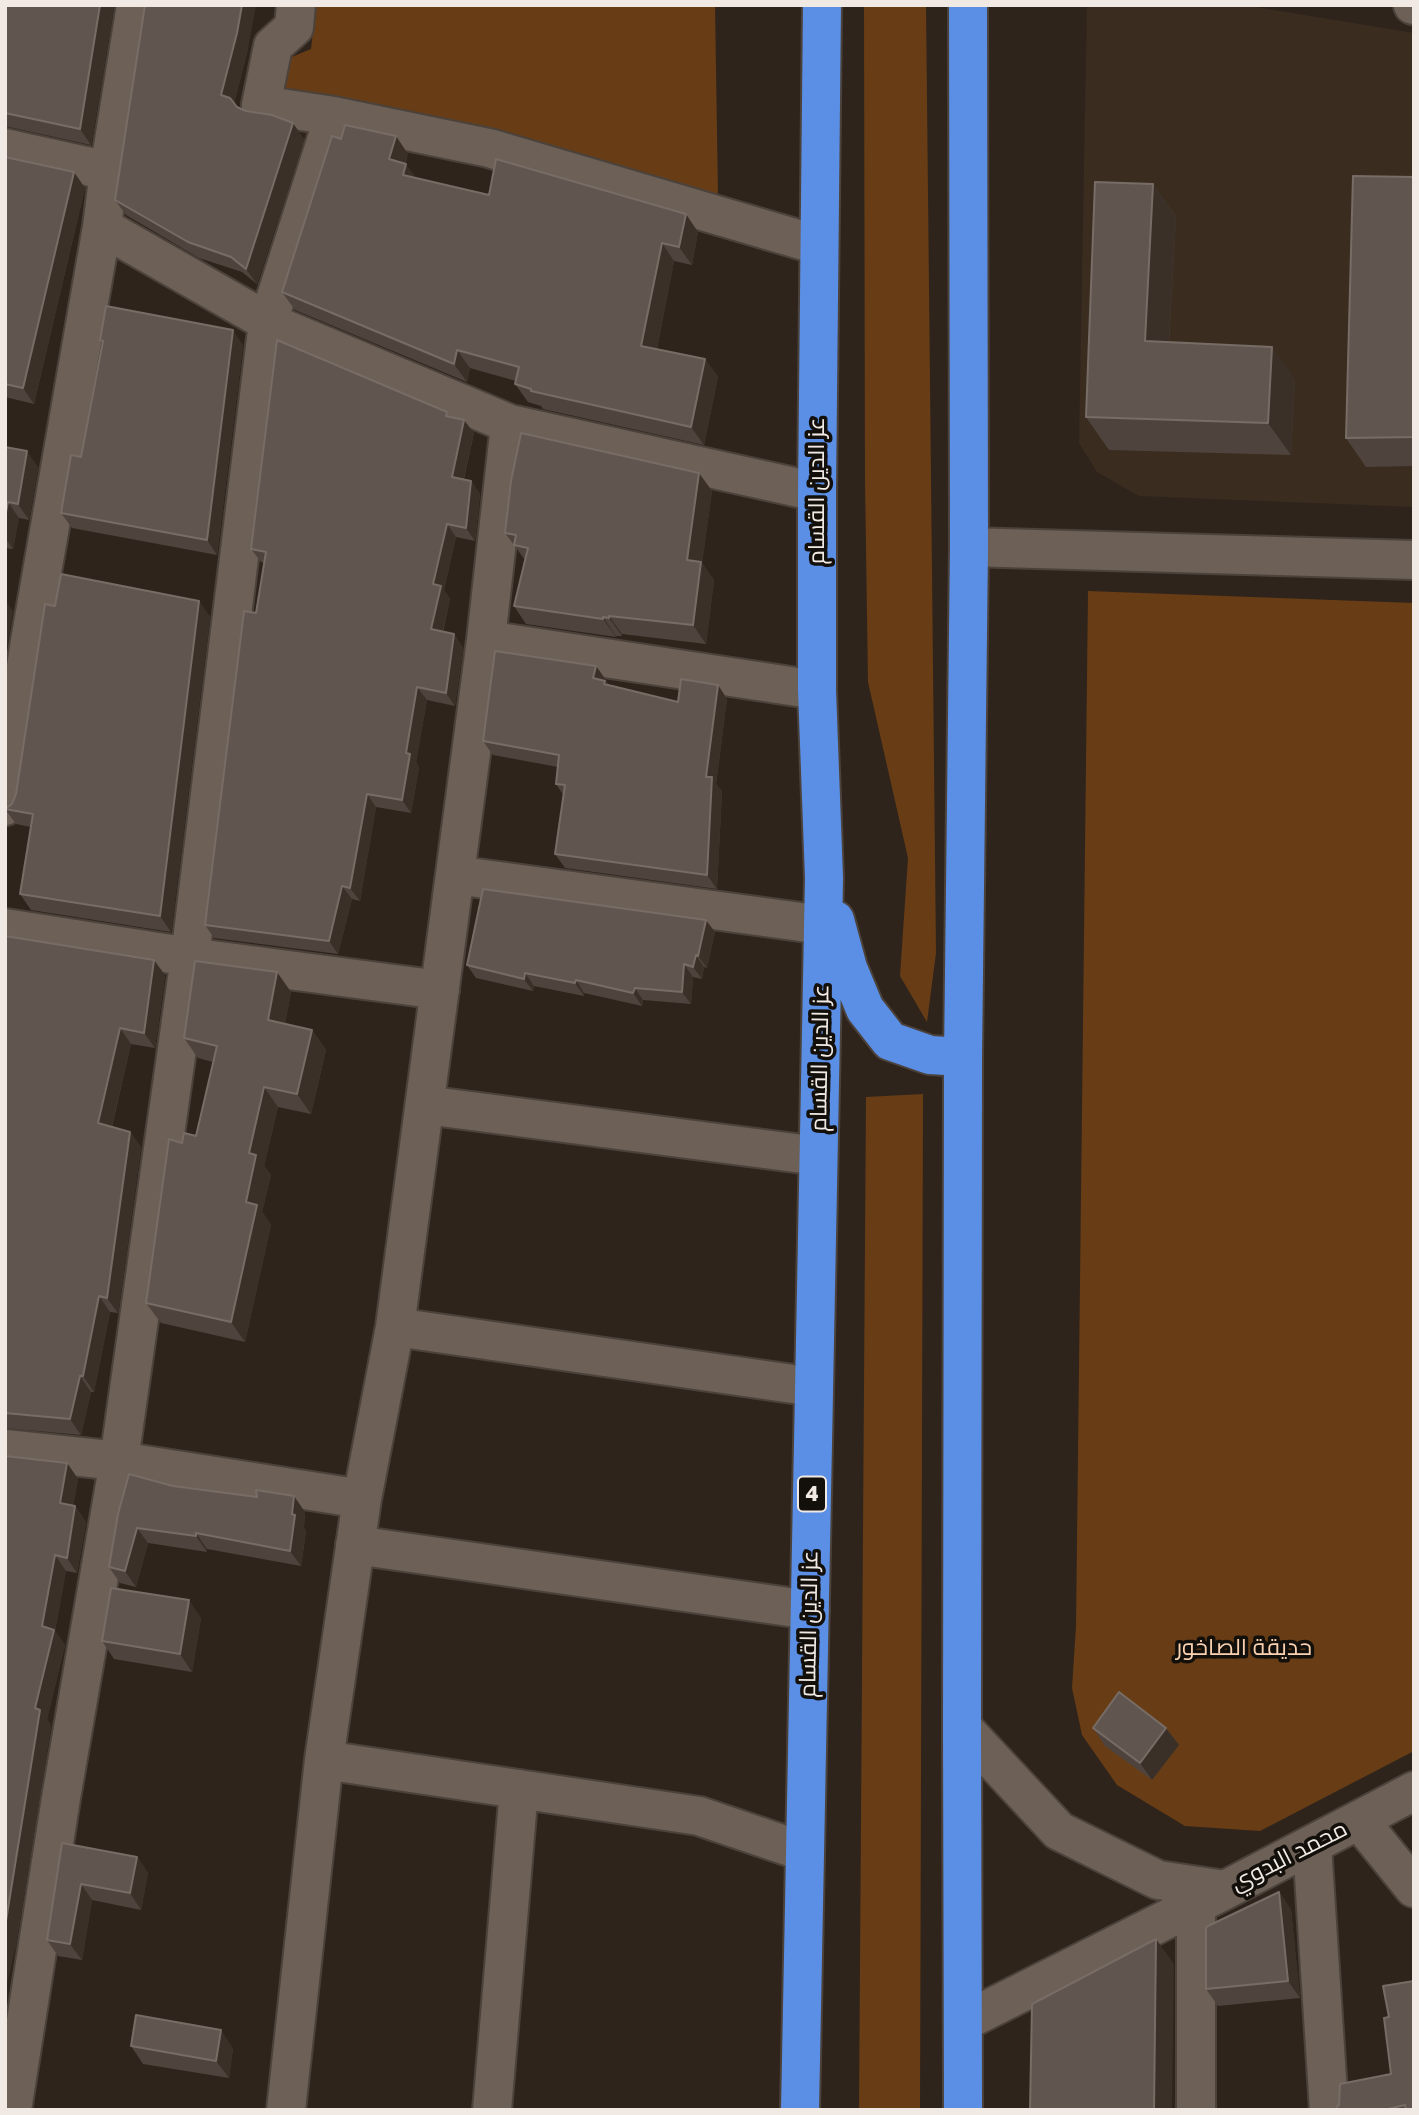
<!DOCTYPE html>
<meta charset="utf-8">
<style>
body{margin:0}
#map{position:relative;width:1419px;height:2115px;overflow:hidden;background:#2f241c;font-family:"Golos Text",sans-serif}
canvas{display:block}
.frame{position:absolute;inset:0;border:7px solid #f1eae4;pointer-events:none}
</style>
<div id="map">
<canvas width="1419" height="2115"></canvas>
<div class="frame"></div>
</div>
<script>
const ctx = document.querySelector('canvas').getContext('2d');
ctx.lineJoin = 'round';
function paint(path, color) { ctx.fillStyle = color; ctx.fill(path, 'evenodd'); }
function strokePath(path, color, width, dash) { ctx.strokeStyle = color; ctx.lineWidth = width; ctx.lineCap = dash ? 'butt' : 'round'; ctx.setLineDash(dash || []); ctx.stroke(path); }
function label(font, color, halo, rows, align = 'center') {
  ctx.font = font + ' "Golos Text",Cairo,sans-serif'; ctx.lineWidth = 7; ctx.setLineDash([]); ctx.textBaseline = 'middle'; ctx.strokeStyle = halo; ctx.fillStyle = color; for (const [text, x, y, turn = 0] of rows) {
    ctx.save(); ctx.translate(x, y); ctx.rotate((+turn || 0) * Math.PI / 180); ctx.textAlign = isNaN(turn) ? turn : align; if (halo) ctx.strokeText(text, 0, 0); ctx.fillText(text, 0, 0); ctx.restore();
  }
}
paint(new Path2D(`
 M 1087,5 L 1243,5 L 1414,33 L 1414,507 L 1139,496 L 1097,472 L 1079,443 Z`), '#3b2c20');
paint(new Path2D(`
 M 316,5 L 715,5 L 718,197 L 277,102 L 282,61 L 311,49 Z
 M 864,5 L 926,5 L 936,953 L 927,1022 L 900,976 L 908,858 L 868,682 L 865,481 Z
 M 1088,591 L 1414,603 L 1414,1751 L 1260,1831 L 1185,1826 L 1117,1785 L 1082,1735 L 1072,1688 L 1076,1626 Z
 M 923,1094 L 920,2110 L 859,2110 L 866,1097 Z`), '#683d15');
const minor = new Path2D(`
 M 296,5 L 294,27 L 273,46 L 261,105 L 334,116 L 489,148 L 818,245
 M 1413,5 L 1414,5
 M 5,148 L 109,171
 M 102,227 L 268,322 L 510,424 L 817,492
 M 969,547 L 1414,560
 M 486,640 L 817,690
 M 5,806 L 29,647 L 102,227 L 109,171 L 136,5
 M 455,875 L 823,925
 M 5,928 L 190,957 L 440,990
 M 425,1105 L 818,1156
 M 395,1327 L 814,1387
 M 5,1449 L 119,1461 L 362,1499
 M 355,1545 L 810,1610
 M 962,1727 L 1059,1831 L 1158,1880 L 1225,1890 L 1414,1791
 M 324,1760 L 699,1816 L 805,1852
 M 1359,1820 L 1414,1888
 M 1312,1845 L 1329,2110
 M 963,2022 L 1225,1890
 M 12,2110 L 61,1798 L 119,1461 L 190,957 L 268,322 L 334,116
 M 286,2110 L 324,1760 L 362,1499 L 395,1327 L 486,640 L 510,424
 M 492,2110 L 519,1789
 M 1196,2110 L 1196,1904`);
const highway = new Path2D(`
 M 835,920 L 848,968 L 865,1009 L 890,1041 L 930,1055 L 963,1057
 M 800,2110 L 824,878 L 817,690 L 817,492 L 822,5
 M 963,2110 L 962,1727 L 963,1057 L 969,547 L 968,5`);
strokePath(minor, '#4b423b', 42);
strokePath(highway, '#4b423b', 42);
strokePath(minor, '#6c6057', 38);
strokePath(highway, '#5b8fe5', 38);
paint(new Path2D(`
 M 5,5 L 114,5 L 91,145 L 9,127 L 5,127 Z
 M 248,49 L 234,103 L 237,107 L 304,139 L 257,284 L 242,272 L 199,258 L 126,215 L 115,200 Z
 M 341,139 L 408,154 L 405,164 L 416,178 L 489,195 L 698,232 L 692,265 L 674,261 L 657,349 L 705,359 L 718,377 L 704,445 L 543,409 L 541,406 L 528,402 L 515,384 L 516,381 L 470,368 L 467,382 L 295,310 L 282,292 Z
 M 5,157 L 85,188 L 34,404 L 5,397 Z
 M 1414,177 L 1414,466 L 1366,467 L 1346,438 Z
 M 1153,184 L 1176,217 L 1169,342 L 1295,379 L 1291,455 L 1109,450 L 1086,417 Z
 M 100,340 L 243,345 L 217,555 L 72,528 L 61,513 L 81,457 L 102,343 Z
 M 450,417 L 474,433 L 464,479 L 471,481 L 480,494 L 475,541 L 456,537 L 444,590 L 450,599 L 443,632 L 454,634 L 463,648 L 455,706 L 427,700 L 416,762 L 419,768 L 411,813 L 376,807 L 360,901 L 352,899 L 338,954 L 214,938 L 205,925 L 264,563 L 261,562 L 251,549 Z
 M 5,447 L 38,467 L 29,520 L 19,518 L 13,549 L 5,548 Z
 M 712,491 L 702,563 L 714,580 L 706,644 L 622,634 L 622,636 L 616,636 L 616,637 L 526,624 L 514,606 L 525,560 L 505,533 Z
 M 55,606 L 210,616 L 171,932 L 31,910 L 20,894 L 31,827 L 16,824 L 5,809 L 12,804 L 16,794 Z
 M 596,666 L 609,686 L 678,702 L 718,685 L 727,699 L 716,784 L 722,791 L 717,889 L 565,868 L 555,854 L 564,796 L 556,784 L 558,767 L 493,755 L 483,741 Z
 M 715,932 L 707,968 L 704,967 L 702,979 L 693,977 L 691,1004 L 643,1000 L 642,1006 L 584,993 L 584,996 L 534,986 L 533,991 L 476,978 L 467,965 Z
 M 5,936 L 165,975 L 155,1048 L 131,1044 L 112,1127 L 130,1132 L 141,1147 L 118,1313 L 110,1312 L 94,1392 L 91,1392 L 81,1435 L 5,1428 Z
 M 291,992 L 285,1024 L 312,1030 L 326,1050 L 311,1114 L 278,1107 L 264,1166 L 271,1175 L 262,1212 L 271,1225 L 245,1342 L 161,1323 L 146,1303 L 182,1143 L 196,1136 L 213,1062 L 198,1058 L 184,1038 Z
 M 5,1456 L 67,1463 L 78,1479 L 73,1506 L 75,1506 L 86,1522 L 77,1573 L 66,1571 L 55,1631 L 65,1645 L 47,1719 L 51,1726 L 15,1950 Z
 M 173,1486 L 305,1512 L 304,1528 L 306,1531 L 301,1566 L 207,1549 L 207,1552 L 148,1543 L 136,1587 L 120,1583 L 109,1567 L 118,1514 Z
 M 201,1618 L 192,1672 L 114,1659 L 102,1641 Z
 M 1093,1728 L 1166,1728 L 1179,1745 L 1152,1780 L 1105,1746 Z
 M 62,1843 L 137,1857 L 148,1873 L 141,1910 L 92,1900 L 82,1960 L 58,1956 L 47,1940 Z
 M 1279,1892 L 1291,1910 L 1300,1998 L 1218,2006 L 1206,1989 Z
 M 131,2046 L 233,2048 L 229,2078 L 143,2064 Z
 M 1391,2074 L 1414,2110 L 1334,2110 L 1339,2105 Z`), '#4f443d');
paint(new Path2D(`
 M 100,5 L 114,5 L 91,145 L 80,129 Z
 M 242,5 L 256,5 L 248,49 L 232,110 L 221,95 Z
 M 293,123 L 304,139 L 257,284 L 246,269 Z
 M 396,136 L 408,154 L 402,177 L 389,159 Z
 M 406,164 L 419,182 L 403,175 Z
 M 74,172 L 85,188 L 34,404 L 23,388 Z
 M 1153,184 L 1176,217 L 1167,373 L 1145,341 Z
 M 686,214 L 698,232 L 692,265 L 679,247 Z
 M 662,243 L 674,261 L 654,364 L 641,346 Z
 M 233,330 L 243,345 L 217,555 L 207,540 Z
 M 1272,347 L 1295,379 L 1291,455 L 1268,423 Z
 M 457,350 L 470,368 L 467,382 L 454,364 Z
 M 705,359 L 718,377 L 704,445 L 691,427 Z
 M 464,420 L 474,433 L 461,490 L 452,477 Z
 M 27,451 L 38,467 L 29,520 L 18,504 Z
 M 699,473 L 712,491 L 702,563 L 714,580 L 706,644 L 693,625 L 687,560 Z
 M 471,481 L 480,494 L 475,541 L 466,528 Z
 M 8,502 L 19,518 L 13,549 L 5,538 L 5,517 Z
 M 447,524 L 456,537 L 444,590 L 450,599 L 440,643 L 431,629 L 433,584 Z
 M 5,600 L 13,611 L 5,659 Z
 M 199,601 L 210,616 L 171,932 L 160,916 Z
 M 609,616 L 622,634 L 622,636 L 609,618 Z
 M 603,617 L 616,636 L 616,637 L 603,619 Z
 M 454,634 L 463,648 L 455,706 L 446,693 Z
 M 596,666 L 606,680 L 615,695 L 593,678 Z
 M 718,685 L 727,699 L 716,784 L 722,791 L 717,889 L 707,875 L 706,777 Z
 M 417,687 L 427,700 L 416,762 L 419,768 L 411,813 L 402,800 L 406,753 Z
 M 367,794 L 376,807 L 360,901 L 350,888 Z
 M 342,886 L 352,899 L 338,954 L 329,941 Z
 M 706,920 L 715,932 L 707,968 L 698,956 Z
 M 696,955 L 704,967 L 702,979 L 693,967 Z
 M 154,960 L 165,975 L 155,1048 L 144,1033 Z
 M 684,964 L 693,977 L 691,1004 L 682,992 Z
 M 277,972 L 291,992 L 282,1041 L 268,1020 Z
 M 525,973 L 534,986 L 533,991 L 524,979 Z
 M 576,980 L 584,993 L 584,996 L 575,983 Z
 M 635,988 L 643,1000 L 642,1006 L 633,993 Z
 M 120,1028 L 131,1044 L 109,1138 L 98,1123 Z
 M 312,1030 L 326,1050 L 311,1114 L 297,1094 Z
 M 264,1087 L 278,1107 L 264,1166 L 271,1175 L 262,1212 L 271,1225 L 245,1342 L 231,1322 L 246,1202 L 249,1153 Z
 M 130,1132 L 141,1147 L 118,1313 L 107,1298 Z
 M 99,1296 L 110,1312 L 94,1392 L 83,1376 Z
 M 80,1376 L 91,1392 L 81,1435 L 70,1419 Z
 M 67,1463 L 78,1479 L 71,1519 L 60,1503 Z
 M 294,1496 L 305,1512 L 304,1528 L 306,1531 L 301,1566 L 290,1551 Z
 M 75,1506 L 86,1522 L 77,1573 L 67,1558 Z
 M 137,1528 L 148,1543 L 136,1587 L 125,1571 Z
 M 196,1533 L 207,1549 L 207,1552 L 196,1536 Z
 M 55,1555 L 66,1571 L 55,1631 L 65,1645 L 47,1719 L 51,1726 L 15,1950 L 5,1992 L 5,1927 L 35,1708 L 42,1626 Z
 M 189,1600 L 201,1618 L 192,1672 L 180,1654 Z
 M 1166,1728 L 1179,1745 L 1152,1780 L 1140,1763 Z
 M 137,1857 L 148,1873 L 141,1910 L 130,1893 Z
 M 81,1884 L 92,1900 L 82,1960 L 70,1944 Z
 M 1279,1892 L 1291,1910 L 1300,1998 L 1288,1981 Z
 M 1156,1939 L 1174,1964 L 1172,2110 L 1154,2110 Z
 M 221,2030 L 233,2048 L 229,2078 L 216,2061 Z`), '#3b3028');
const building = new Path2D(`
 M 5,5 L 100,5 L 80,129 L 5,113 Z
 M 145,5 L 242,5 L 237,33 L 221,95 L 230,98 L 237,107 L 246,111 L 272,115 L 293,123 L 246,269 L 231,257 L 188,242 L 115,200 Z
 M 345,125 L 396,136 L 389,159 L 406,164 L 403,175 L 489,195 L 496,159 L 686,214 L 679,247 L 662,243 L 641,346 L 705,359 L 691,427 L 531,391 L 531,389 L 515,384 L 519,367 L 457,350 L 454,364 L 282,292 L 332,136 L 341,139 Z
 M 5,157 L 74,172 L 23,388 L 5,384 Z
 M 1353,176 L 1414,177 L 1414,437 L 1346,438 Z
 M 1095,182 L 1153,184 L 1145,341 L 1272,347 L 1268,423 L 1086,417 Z
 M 106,306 L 233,330 L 207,540 L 61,513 L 71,455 L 81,457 L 103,341 L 100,340 Z
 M 277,340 L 447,412 L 446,416 L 464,420 L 452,477 L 471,481 L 466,528 L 447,524 L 433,584 L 441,586 L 431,629 L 454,634 L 446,693 L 417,687 L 406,753 L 410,754 L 402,800 L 367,794 L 350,888 L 342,886 L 329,941 L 205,925 L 244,611 L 256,613 L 266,552 L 251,549 Z
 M 521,433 L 699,473 L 687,560 L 701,562 L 693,625 L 609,616 L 609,618 L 603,617 L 603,619 L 514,606 L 528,548 L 514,545 L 516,535 L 505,533 L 511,481 Z
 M 5,447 L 27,451 L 18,504 L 8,502 L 5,517 Z
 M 61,574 L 199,601 L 160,916 L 20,894 L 33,814 L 5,809 L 12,804 L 16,794 L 45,604 L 55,606 Z
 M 495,651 L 596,666 L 593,678 L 605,681 L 604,684 L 678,702 L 681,679 L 718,685 L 706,777 L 712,777 L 707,875 L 555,854 L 565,785 L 556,784 L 559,755 L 483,741 Z
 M 483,889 L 706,920 L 698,956 L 696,955 L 693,967 L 684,964 L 682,992 L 635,988 L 633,993 L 576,980 L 575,983 L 525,973 L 524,979 L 467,965 Z
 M 5,936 L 154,960 L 144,1033 L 120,1028 L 98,1123 L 130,1132 L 107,1298 L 99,1296 L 83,1376 L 80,1376 L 70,1419 L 5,1413 Z
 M 195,961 L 277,972 L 268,1020 L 312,1030 L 297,1094 L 264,1087 L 249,1153 L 256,1155 L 246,1202 L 257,1205 L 231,1322 L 146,1303 L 169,1139 L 182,1143 L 184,1133 L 196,1136 L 217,1046 L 184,1038 Z
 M 5,1456 L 67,1463 L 60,1503 L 75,1506 L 67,1558 L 55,1555 L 42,1626 L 54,1630 L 35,1708 L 40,1710 L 5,1927 Z
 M 129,1474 L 173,1486 L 257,1497 L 256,1490 L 294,1496 L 292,1514 L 295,1515 L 290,1551 L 196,1533 L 196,1536 L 137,1528 L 125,1571 L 109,1567 L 118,1514 Z
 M 111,1588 L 189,1600 L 180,1654 L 102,1641 Z
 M 1119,1692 L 1166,1728 L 1140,1763 L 1093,1728 Z
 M 62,1843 L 137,1857 L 130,1893 L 81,1884 L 70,1944 L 47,1940 Z
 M 1279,1892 L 1288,1981 L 1206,1989 L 1206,1927 Z
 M 1156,1939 L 1154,2110 L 1030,2110 L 1032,2004 Z
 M 1414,1981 L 1414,2110 L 1406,2110 L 1405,2105 L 1384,2110 L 1334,2110 L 1339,2105 L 1340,2084 L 1391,2074 L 1384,2018 L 1389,2017 L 1383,1986 Z
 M 136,2015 L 221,2030 L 216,2061 L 131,2046 Z`);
paint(building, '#61564f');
strokePath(building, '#776d66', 2);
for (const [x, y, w] of [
 [812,1494,28]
]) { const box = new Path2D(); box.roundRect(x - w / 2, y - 17.5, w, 35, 5); ctx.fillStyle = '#130f0b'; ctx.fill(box); strokePath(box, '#f1eae4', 2); }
label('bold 21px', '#f1eae4', null, [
 ["4",812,1494]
]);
label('23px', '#f1eae4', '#130f0b', [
 ["عز الدين القسام",817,491,-90],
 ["عز الدين القسام",820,1058,-89],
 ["عز الدين القسام",809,1624,-89],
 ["محمد البدوي",1289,1856,-27]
]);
label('23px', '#fbd2b1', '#130f0b', [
 ["حديقة الصاخور",1244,1648]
]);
</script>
